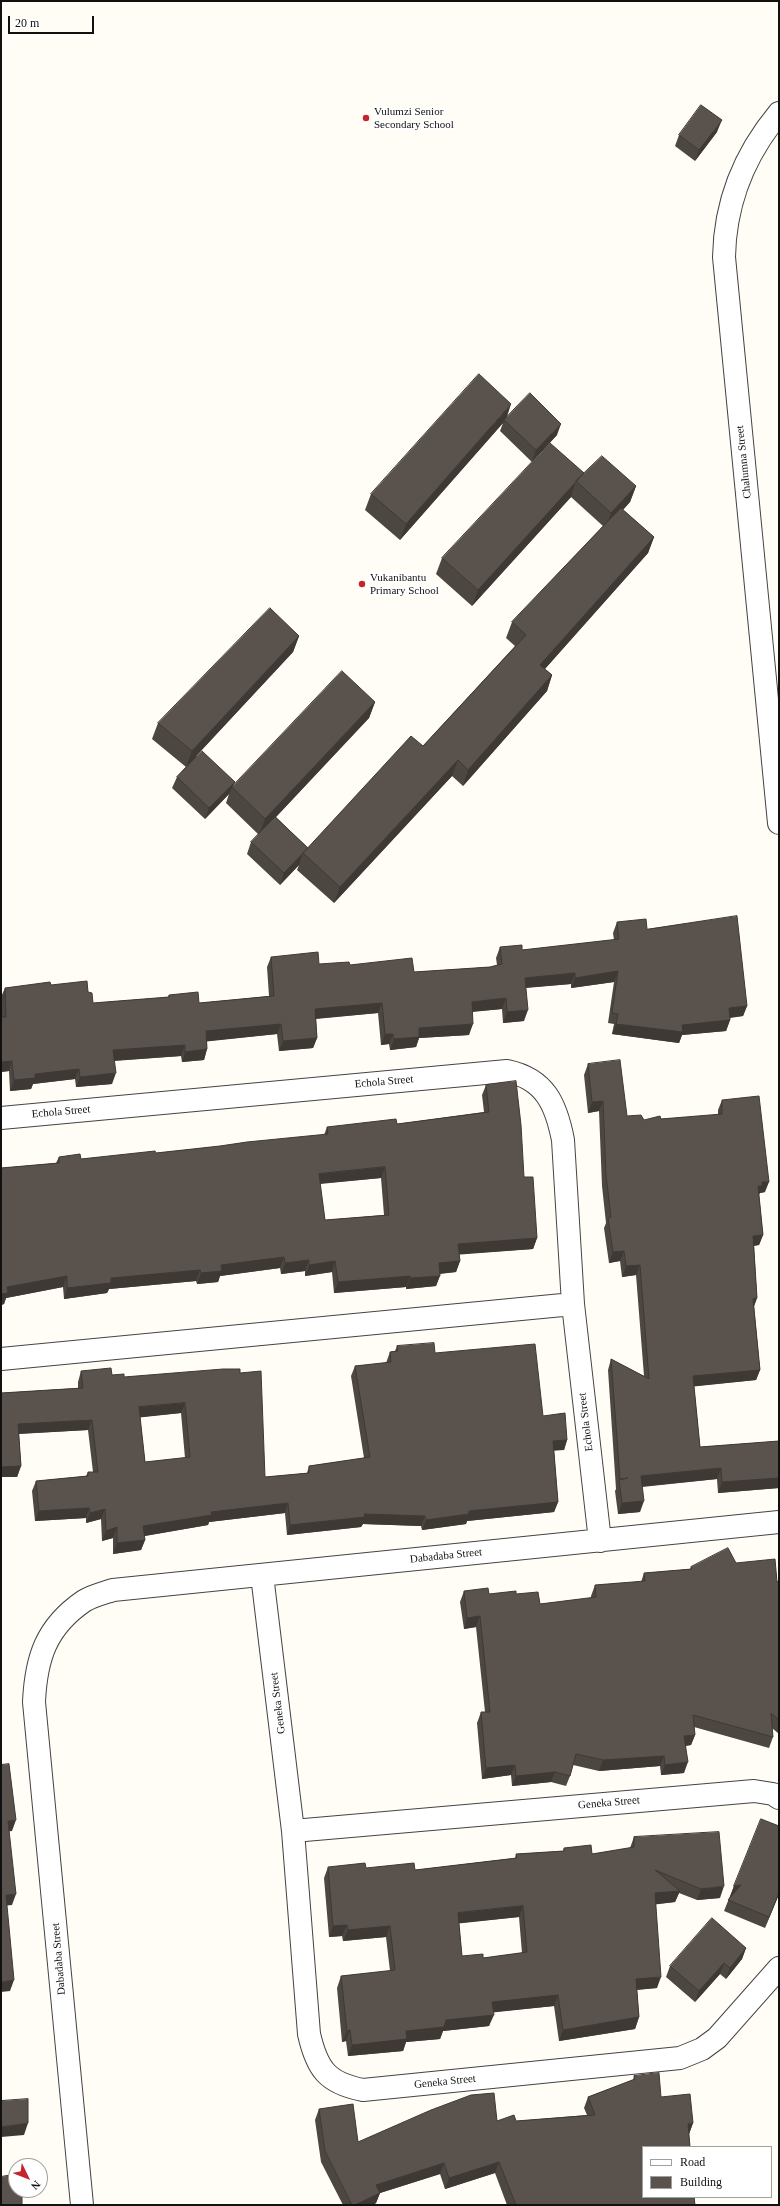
<!DOCTYPE html>
<style>
body{margin:0}
#map{position:relative;width:780px;height:2206px;overflow:hidden;background:#fffdf5;font-family:"Times New Roman",serif}
canvas{display:block}
.frame{position:absolute;inset:0;border:2px solid #111;pointer-events:none}
.legend{position:absolute;left:642px;top:2146px;width:130px;height:52px;box-sizing:border-box;background:#fff;border:1px solid #a0a0a0;margin:0;padding:5px 7px;list-style:none;font-size:12px;color:#111}
.legend li{display:flex;align-items:center;gap:8px;height:20px}
.legend b{width:20px;border:1px solid #a0a0a0}
.north{position:absolute;left:8px;top:2158px;width:40px;height:40px;box-sizing:border-box;background:#fff;border:1px solid #a0a0a0;border-radius:50%;rotate:133deg;font-size:11px;font-weight:700;line-height:16px;text-align:center;color:#111}
.north::after{content:'';display:block;margin:auto;width:14px;height:18px;background:#c4262e;clip-path:polygon(50% 0,100% 100%,50% 72%,0 100%)}
.scale{position:absolute;left:8px;top:16px;width:86px;height:18px;box-sizing:border-box;border:2px solid #111;border-top:0;padding-left:5px;font-size:12px;line-height:14px;white-space:nowrap;color:#111;-webkit-text-stroke:3px #fff;paint-order:stroke}
</style>
<div id="map">
<canvas width="780" height="2206"></canvas>
<div class="frame"></div>
<ul class="legend">
<li><b style="height:5px;background:#fff"></b>Road</li>
<li><b style="height:11px;background:#5a524d"></b>Building</li>
</ul>
<div class="north">N</div>
<div class="scale">20 m</div>
</div>
<script>
const ctx = document.querySelector('canvas').getContext('2d');
ctx.lineJoin = 'round';
function strokePath(path, color, width, dash) { ctx.strokeStyle = color; ctx.lineWidth = width; ctx.lineCap = dash ? 'butt' : 'round'; ctx.setLineDash(dash || []); ctx.stroke(path); }
function paint(path, color) { ctx.fillStyle = color; ctx.fill(path, 'evenodd'); }
function label(font, color, halo, rows, align = 'center') {
  ctx.font = font + ' "Times New Roman",serif'; ctx.lineWidth = 4; ctx.setLineDash([]); ctx.textBaseline = 'middle'; ctx.strokeStyle = halo; ctx.fillStyle = color; for (const [text, x, y, turn = 0] of rows) {
    ctx.save(); ctx.translate(x, y); ctx.rotate((+turn || 0) * Math.PI / 180); ctx.textAlign = isNaN(turn) ? turn : align; if (halo) ctx.strokeText(text, 0, 0); ctx.fillText(text, 0, 0); ctx.restore();
  }
}
const street = new Path2D(`
 M 779,113 C 744,155 725,202 724,257 L 779,823
 M 1,1118 L 507,1071 C 545,1079 556,1104 563,1140 L 573,1304 L 600,1541
 M 1,1359 L 573,1304
 M 262,1575 L 293,1831 L 309,2034 C 317,2069 327,2083 363,2090 L 680,2058 L 702,2049 L 717,2038 L 779,1968
 M 293,1831 L 754,1791 L 773,1794 L 779,1798
 M 82,2205 L 34,1702 C 36,1658 46,1627 84,1601 C 92,1596 104,1593 113,1590 L 779,1522`);
strokePath(street, '#444', 24);
strokePath(street, '#fff', 22);
paint(new Path2D(`
 M 717,132 L 695,161 L 675,146 L 679,135 Z
 M 779,356 L 779,389 L 778,357 Z
 M 507,417 L 557,435 L 532,462 L 500,431 L 503,423 L 400,540 L 365,510 L 371,494 Z
 M 583,475 L 636,486 L 630,502 L 623,510 L 654,537 L 648,553 L 545,669 L 552,675 L 547,691 L 463,786 L 452,776 L 334,903 L 297,870 L 299,865 L 280,885 L 247,854 L 251,842 L 259,835 L 226,803 L 229,794 L 205,819 L 172,788 L 177,777 L 186,767 L 152,739 L 158,723 L 299,636 L 293,652 L 196,756 L 233,786 L 375,702 L 369,718 L 276,817 L 308,848 L 423,746 L 515,646 L 506,638 L 512,622 L 603,526 L 571,497 L 472,606 L 436,574 L 442,558 Z
 M 617,922 L 647,929 L 747,1006 L 743,1016 L 730,1018 L 730,1020 L 726,1031 L 682,1035 L 679,1043 L 612,1034 L 614,1024 L 608,1023 L 614,982 L 571,988 L 571,984 L 526,988 L 524,1021 L 503,1023 L 502,1009 L 472,1012 L 469,1035 L 419,1038 L 416,1047 L 390,1050 L 389,1044 L 381,1045 L 378,1013 L 316,1019 L 317,1038 L 313,1048 L 279,1051 L 277,1034 L 207,1041 L 207,1049 L 204,1060 L 182,1062 L 181,1056 L 114,1061 L 112,1084 L 76,1087 L 75,1079 L 33,1084 L 31,1089 L 10,1091 L 9,1071 L 1,1072 L 1,1017 L 2,1017 L 1,997 L 5,988 L 51,985 L 88,992 L 93,1003 L 168,997 L 169,995 L 199,1003 L 269,996 L 267,967 L 271,957 L 319,964 L 350,965 L 414,972 L 490,967 L 497,965 L 496,958 L 500,947 L 522,950 L 614,940 L 613,933 Z
 M 588,1064 L 627,1116 L 644,1120 L 718,1115 L 718,1110 L 722,1100 L 765,1192 L 760,1193 L 759,1194 L 763,1235 L 759,1245 L 754,1246 L 757,1298 L 754,1306 L 760,1370 L 756,1380 L 694,1386 L 700,1447 L 779,1441 L 779,1488 L 718,1493 L 717,1479 L 642,1487 L 640,1512 L 618,1514 L 615,1491 L 616,1489 L 608,1370 L 611,1359 L 644,1376 L 636,1275 L 622,1277 L 620,1261 L 609,1263 L 604,1228 L 606,1223 L 602,1186 L 599,1111 L 588,1113 L 584,1075 Z
 M 486,1085 L 524,1177 L 537,1238 L 533,1249 L 459,1254 L 460,1261 L 456,1272 L 440,1274 L 436,1286 L 406,1289 L 406,1287 L 334,1293 L 332,1272 L 305,1276 L 305,1271 L 281,1274 L 280,1268 L 220,1276 L 218,1282 L 197,1284 L 196,1281 L 109,1289 L 107,1293 L 64,1299 L 63,1287 L 6,1298 L 4,1304 L 1,1305 L 1,1168 L 56,1163 L 59,1157 L 81,1159 L 156,1153 L 324,1135 L 327,1127 L 397,1124 L 484,1112 L 482,1095 ZM 381,1178 L 384,1215 L 325,1220 L 320,1184 Z
 M 397,1346 L 435,1353 L 543,1416 L 567,1440 L 564,1450 L 554,1450 L 558,1502 L 554,1512 L 467,1521 L 466,1524 L 422,1530 L 421,1526 L 363,1524 L 361,1527 L 287,1535 L 285,1513 L 209,1522 L 208,1525 L 144,1536 L 145,1540 L 141,1550 L 113,1554 L 113,1538 L 102,1541 L 101,1519 L 86,1523 L 86,1518 L 35,1521 L 32,1491 L 36,1481 L 86,1476 L 88,1472 L 93,1472 L 88,1430 L 19,1434 L 21,1466 L 17,1477 L 1,1477 L 1,1393 L 78,1388 L 78,1382 L 81,1371 L 124,1377 L 240,1373 L 265,1477 L 307,1473 L 309,1466 L 364,1458 L 351,1376 L 355,1366 L 386,1363 L 390,1352 L 395,1351 ZM 181,1413 L 185,1458 L 145,1462 L 140,1417 Z
 M 736,1563 L 777,1582 L 779,1581 L 779,1734 L 772,1728 L 773,1737 L 769,1748 L 694,1727 L 695,1735 L 691,1745 L 686,1746 L 684,1773 L 661,1775 L 660,1766 L 599,1771 L 573,1765 L 570,1776 L 566,1786 L 551,1782 L 512,1786 L 511,1775 L 482,1779 L 477,1723 L 481,1712 L 485,1712 L 476,1627 L 464,1629 L 460,1602 L 464,1591 L 489,1594 L 516,1594 L 540,1604 L 591,1598 L 591,1596 L 595,1585 L 641,1582 L 644,1573 L 690,1569 L 691,1567 Z
 M 779,1826 L 779,1894 L 765,1928 L 724,1911 L 734,1886 Z
 M 634,1837 L 720,1898 L 697,1900 L 679,1893 L 675,1902 L 656,1904 L 657,1988 L 637,1990 L 639,2017 L 635,2029 L 559,2041 L 554,2006 L 493,2012 L 489,2026 L 443,2031 L 440,2039 L 406,2042 L 403,2051 L 348,2056 L 346,2041 L 342,2042 L 337,1988 L 341,1976 L 390,1971 L 386,1937 L 343,1941 L 342,1936 L 329,1937 L 324,1878 L 328,1867 L 415,1870 L 515,1858 L 516,1854 L 563,1851 L 564,1848 L 592,1854 L 630,1848 ZM 519,1917 L 522,1953 L 483,1958 L 462,1956 L 459,1923 Z
 M 746,1948 L 742,1959 L 726,1979 L 720,1974 L 695,2002 L 666,1977 L 670,1966 Z
 M 634,2076 L 693,2123 L 689,2134 L 695,2205 L 507,2205 L 495,2173 L 445,2189 L 440,2174 L 380,2193 L 376,2203 L 373,2205 L 343,2205 L 321,2162 L 315,2120 L 319,2109 L 358,2142 L 497,2121 L 516,2121 L 587,2115 L 584,2108 L 588,2097 L 633,2080 Z`), '#4d4742');
paint(new Path2D(`
 M 722,120 L 717,132 L 695,161 L 699,150 Z
 M 511,404 L 506,420 L 504,420 L 503,423 L 400,540 L 406,524 Z
 M 561,424 L 557,435 L 532,462 L 536,450 Z
 M 584,473 L 579,484 L 576,481 L 571,497 L 472,606 L 478,590 Z
 M 636,486 L 630,502 L 606,528 L 611,513 Z
 M 654,537 L 648,553 L 534,681 L 540,665 Z
 M 299,636 L 293,652 L 186,767 L 192,751 Z
 M 552,675 L 547,691 L 463,786 L 468,770 Z
 M 375,702 L 369,718 L 259,835 L 265,819 Z
 M 458,760 L 452,776 L 334,903 L 340,887 Z
 M 235,782 L 229,794 L 205,819 L 209,808 Z
 M 303,853 L 299,865 L 280,885 L 284,873 Z
 M 618,971 L 614,982 L 571,988 L 575,978 Z
 M 575,973 L 571,984 L 521,988 L 525,978 Z
 M 506,998 L 502,1009 L 468,1012 L 472,1002 Z
 M 382,1003 L 378,1013 L 311,1019 L 315,1009 Z
 M 747,1006 L 743,1016 L 725,1018 L 729,1008 Z
 M 528,1010 L 524,1021 L 503,1023 L 507,1012 Z
 M 730,1020 L 726,1031 L 682,1035 L 679,1043 L 612,1034 L 616,1024 L 682,1025 Z
 M 281,1024 L 277,1034 L 202,1042 L 206,1031 Z
 M 473,1024 L 469,1035 L 419,1038 L 416,1047 L 390,1050 L 394,1039 L 419,1028 Z
 M 385,1034 L 393,1034 L 389,1044 L 381,1045 Z
 M 317,1038 L 313,1048 L 279,1051 L 283,1041 Z
 M 185,1045 L 181,1056 L 109,1061 L 113,1050 Z
 M 207,1049 L 204,1060 L 182,1062 L 185,1052 Z
 M 12,1061 L 9,1071 L 1,1072 L 1,1062 Z
 M 79,1069 L 75,1079 L 33,1084 L 31,1089 L 10,1091 L 14,1080 L 35,1074 Z
 M 116,1073 L 112,1084 L 76,1087 L 80,1077 Z
 M 603,1101 L 599,1111 L 588,1113 L 592,1102 Z
 M 385,1167 L 381,1178 L 315,1184 L 319,1174 Z
 M 762,1182 L 769,1182 L 765,1192 L 760,1193 L 758,1196 L 758,1186 Z
 M 763,1235 L 759,1245 L 749,1246 L 753,1236 Z
 M 537,1238 L 533,1249 L 454,1255 L 458,1244 Z
 M 624,1251 L 620,1261 L 609,1263 L 613,1252 Z
 M 284,1257 L 280,1268 L 220,1276 L 218,1282 L 197,1284 L 201,1273 L 221,1265 Z
 M 309,1260 L 305,1271 L 281,1274 L 285,1263 Z
 M 335,1261 L 332,1272 L 305,1276 L 309,1265 Z
 M 460,1261 L 456,1272 L 435,1274 L 439,1263 Z
 M 640,1265 L 636,1275 L 622,1277 L 626,1266 Z
 M 200,1270 L 196,1281 L 109,1289 L 107,1293 L 64,1299 L 67,1288 L 111,1278 Z
 M 67,1276 L 63,1287 L 6,1298 L 4,1304 L 1,1305 L 1,1294 L 7,1287 Z
 M 410,1276 L 406,1287 L 334,1293 L 338,1282 Z
 M 440,1276 L 436,1286 L 406,1289 L 410,1278 Z
 M 757,1298 L 753,1309 L 753,1299 Z
 M 760,1370 L 756,1380 L 689,1387 L 693,1376 Z
 M 185,1403 L 181,1413 L 135,1418 L 139,1407 Z
 M 92,1420 L 88,1430 L 14,1434 L 18,1424 Z
 M 567,1440 L 564,1450 L 550,1451 L 553,1441 Z
 M 21,1466 L 17,1477 L 1,1477 L 1,1467 Z
 M 721,1468 L 717,1479 L 637,1487 L 641,1476 Z
 M 779,1478 L 779,1488 L 718,1493 L 722,1482 Z
 M 644,1501 L 640,1512 L 618,1514 L 622,1503 Z
 M 558,1502 L 554,1512 L 467,1521 L 466,1524 L 422,1530 L 426,1520 L 469,1511 Z
 M 288,1503 L 285,1513 L 209,1522 L 208,1525 L 139,1537 L 143,1526 L 211,1512 Z
 M 89,1508 L 86,1518 L 35,1521 L 39,1511 Z
 M 105,1509 L 101,1519 L 86,1523 L 90,1513 Z
 M 364,1514 L 425,1516 L 421,1526 L 363,1524 L 361,1527 L 287,1535 L 290,1525 Z
 M 117,1527 L 113,1538 L 102,1541 L 106,1531 Z
 M 145,1540 L 141,1550 L 113,1554 L 117,1543 Z
 M 480,1616 L 476,1627 L 464,1629 L 467,1618 Z
 M 695,1735 L 691,1745 L 681,1746 L 684,1736 Z
 M 664,1756 L 660,1766 L 599,1771 L 603,1760 Z
 M 688,1762 L 684,1773 L 661,1775 L 665,1765 Z
 M 515,1765 L 511,1775 L 482,1779 L 486,1768 Z
 M 555,1772 L 551,1782 L 512,1786 L 516,1776 Z
 M 16,1820 L 12,1831 L 4,1832 L 8,1821 Z
 M 741,1885 L 730,1897 L 734,1886 Z
 M 724,1886 L 720,1898 L 697,1900 L 701,1889 Z
 M 680,1891 L 675,1902 L 651,1905 L 655,1893 Z
 M 779,1893 L 779,1894 L 765,1928 L 769,1917 Z
 M 16,1894 L 12,1905 L 2,1906 L 6,1895 Z
 M 523,1906 L 519,1917 L 454,1924 L 458,1913 Z
 M 347,1925 L 342,1936 L 329,1937 L 333,1926 Z
 M 390,1926 L 386,1937 L 343,1941 L 348,1930 Z
 M 746,1948 L 742,1959 L 726,1979 L 730,1968 Z
 M 724,1963 L 720,1974 L 695,2002 L 699,1991 Z
 M 661,1977 L 657,1988 L 632,1990 L 636,1979 Z
 M 14,1980 L 10,1991 L 1,1992 L 1,1982 Z
 M 558,1995 L 554,2006 L 488,2013 L 492,2002 Z
 M 494,2015 L 489,2026 L 443,2031 L 440,2039 L 406,2042 L 403,2051 L 348,2056 L 352,2045 L 406,2031 L 446,2020 Z
 M 639,2017 L 635,2029 L 559,2041 L 563,2030 Z
 M 350,2030 L 346,2041 L 342,2042 L 347,2031 Z
 M 28,2123 L 24,2135 L 1,2137 L 1,2127 Z
 M 693,2123 L 689,2134 L 684,2135 L 688,2124 Z
 M 499,2162 L 495,2173 L 445,2189 L 449,2178 Z
 M 444,2163 L 440,2174 L 380,2193 L 376,2203 L 373,2205 L 355,2205 L 376,2185 Z`), '#3f3936');
const building = new Path2D(`
 M 701,105 L 722,120 L 699,150 L 679,135 Z
 M 479,374 L 511,404 L 406,524 L 371,494 Z
 M 530,393 L 561,424 L 536,450 L 504,420 Z
 M 550,443 L 584,473 L 478,590 L 442,558 Z
 M 602,456 L 636,486 L 611,513 L 576,481 Z
 M 621,508 L 654,537 L 540,665 L 552,675 L 468,770 L 458,760 L 340,887 L 303,853 L 411,736 L 423,746 L 526,635 L 512,622 Z
 M 270,608 L 299,636 L 192,751 L 158,723 Z
 M 342,671 L 375,702 L 265,819 L 232,787 Z
 M 202,751 L 235,782 L 209,808 L 177,777 Z
 M 275,817 L 308,848 L 284,873 L 251,842 Z
 M 737,916 L 747,1006 L 729,1008 L 730,1020 L 682,1025 L 683,1032 L 616,1024 L 618,1014 L 612,1013 L 618,971 L 575,978 L 575,973 L 525,978 L 528,1010 L 507,1012 L 506,998 L 472,1002 L 473,1024 L 419,1028 L 419,1037 L 394,1039 L 393,1034 L 385,1034 L 382,1003 L 315,1009 L 317,1038 L 283,1041 L 281,1024 L 206,1031 L 207,1049 L 185,1052 L 185,1045 L 113,1050 L 116,1073 L 80,1077 L 79,1069 L 35,1074 L 35,1078 L 14,1080 L 12,1061 L 1,1062 L 1,1017 L 6,1017 L 5,988 L 50,982 L 51,985 L 87,981 L 88,992 L 92,993 L 93,1003 L 169,997 L 169,995 L 198,992 L 199,1003 L 274,996 L 271,957 L 318,952 L 319,964 L 349,962 L 350,965 L 412,958 L 414,972 L 490,967 L 502,964 L 500,947 L 522,945 L 522,950 L 619,939 L 617,922 L 646,919 L 647,929 Z
 M 620,1060 L 627,1116 L 641,1115 L 644,1120 L 660,1116 L 661,1119 L 722,1114 L 722,1100 L 759,1096 L 769,1182 L 762,1182 L 762,1186 L 758,1186 L 763,1235 L 753,1236 L 757,1298 L 753,1299 L 760,1370 L 693,1376 L 700,1447 L 779,1441 L 779,1478 L 722,1482 L 721,1468 L 641,1476 L 644,1501 L 622,1503 L 619,1480 L 628,1478 L 620,1479 L 611,1359 L 649,1379 L 640,1265 L 626,1266 L 624,1251 L 613,1252 L 608,1218 L 611,1217 L 606,1175 L 603,1101 L 592,1102 L 588,1064 Z
 M 516,1081 L 521,1125 L 524,1177 L 533,1177 L 537,1238 L 458,1244 L 460,1261 L 439,1263 L 440,1276 L 410,1278 L 410,1276 L 338,1282 L 335,1261 L 309,1265 L 309,1260 L 285,1263 L 284,1257 L 221,1265 L 222,1271 L 201,1273 L 200,1270 L 111,1278 L 111,1283 L 67,1288 L 67,1276 L 7,1287 L 8,1293 L 1,1294 L 1,1168 L 59,1163 L 59,1157 L 80,1154 L 81,1159 L 155,1151 L 156,1153 L 220,1146 L 247,1142 L 328,1134 L 327,1127 L 396,1119 L 397,1124 L 489,1112 L 486,1085 ZM 385,1167 L 389,1215 L 325,1220 L 319,1174 Z
 M 434,1343 L 435,1353 L 535,1344 L 543,1416 L 565,1413 L 567,1440 L 553,1441 L 558,1502 L 469,1511 L 469,1514 L 426,1520 L 425,1516 L 364,1514 L 365,1517 L 290,1525 L 288,1503 L 211,1512 L 212,1515 L 143,1526 L 145,1540 L 117,1543 L 117,1527 L 106,1531 L 105,1509 L 90,1513 L 89,1508 L 39,1511 L 36,1481 L 88,1476 L 88,1472 L 98,1472 L 92,1420 L 18,1424 L 21,1466 L 1,1467 L 1,1393 L 83,1388 L 81,1371 L 111,1368 L 112,1375 L 124,1374 L 124,1377 L 223,1369 L 240,1369 L 240,1373 L 261,1371 L 265,1477 L 309,1473 L 309,1466 L 370,1457 L 355,1366 L 391,1362 L 390,1352 L 398,1351 L 397,1346 ZM 185,1403 L 190,1457 L 145,1462 L 139,1407 Z
 M 728,1548 L 736,1563 L 775,1559 L 777,1582 L 779,1581 L 779,1720 L 771,1713 L 773,1737 L 693,1715 L 695,1735 L 684,1736 L 688,1762 L 665,1765 L 664,1756 L 603,1760 L 576,1754 L 570,1776 L 555,1772 L 516,1776 L 515,1765 L 486,1768 L 481,1712 L 490,1712 L 480,1616 L 467,1618 L 464,1591 L 488,1588 L 489,1594 L 516,1591 L 516,1594 L 538,1592 L 540,1604 L 596,1597 L 595,1585 L 645,1581 L 644,1573 L 692,1569 L 691,1567 Z
 M 9,1764 L 16,1820 L 8,1821 L 16,1894 L 6,1895 L 14,1980 L 1,1982 L 1,1765 Z
 M 761,1819 L 779,1826 L 779,1893 L 769,1917 L 728,1900 L 741,1885 L 734,1886 Z
 M 719,1832 L 724,1886 L 701,1889 L 655,1870 L 680,1891 L 655,1893 L 661,1977 L 636,1979 L 639,2017 L 563,2030 L 558,1995 L 492,2002 L 494,2015 L 446,2020 L 444,2027 L 406,2031 L 407,2039 L 352,2045 L 350,2030 L 347,2031 L 341,1976 L 395,1970 L 390,1926 L 348,1930 L 347,1925 L 333,1926 L 328,1867 L 365,1863 L 366,1868 L 414,1863 L 415,1870 L 517,1858 L 516,1854 L 564,1851 L 564,1848 L 591,1845 L 592,1854 L 634,1847 L 634,1837 ZM 523,1906 L 527,1952 L 483,1958 L 483,1954 L 462,1956 L 458,1913 Z
 M 712,1918 L 746,1948 L 730,1968 L 724,1963 L 699,1991 L 670,1966 Z
 M 659,2073 L 661,2097 L 690,2094 L 693,2123 L 688,2124 L 690,2147 L 643,2147 L 643,2197 L 694,2197 L 695,2205 L 516,2205 L 499,2162 L 449,2178 L 444,2163 L 376,2185 L 380,2193 L 355,2205 L 352,2205 L 325,2151 L 319,2109 L 353,2104 L 358,2142 L 431,2110 L 471,2095 L 494,2093 L 497,2121 L 514,2115 L 516,2121 L 595,2115 L 588,2097 L 635,2079 L 634,2076 Z
 M 28,2099 L 28,2123 L 1,2127 L 1,2101 Z
 M 12,2175 L 12,2183 L 16,2182 L 16,2190 L 22,2190 L 22,2205 L 1,2205 L 1,2177 Z`);
paint(building, '#5a524d');
strokePath(building, '#3f3936', 1);
for (const [x, y, r, color] of [
 [366,118,4,"#c4262e"],
 [362,584,4,"#c4262e"]
]) { const dot = new Path2D(); dot.arc(x, y, r, 0, 2 * Math.PI); ctx.fillStyle = color; ctx.fill(dot); strokePath(dot, '#fff', 1.5); }
label('11px', '#111', '#fff', [
 ["Vulumzi Senior",374,112],
 ["Secondary School",374,125],
 ["Vukanibantu",370,578],
 ["Primary School",370,591]
], 'left');
label('11px', '#111', '#fff', [
 ["Chalumna Street",744,462,-96],
 ["Echola Street",384,1082,-5],
 ["Echola Street",61,1112,-5],
 ["Echola Street",586,1422,-97],
 ["Dabadaba Street",446,1556,-6],
 ["Geneka Street",278,1703,-97],
 ["Geneka Street",609,1803,-5],
 ["Dabadaba Street",59,1959,-95],
 ["Geneka Street",445,2082,-6]
]);
</script>
